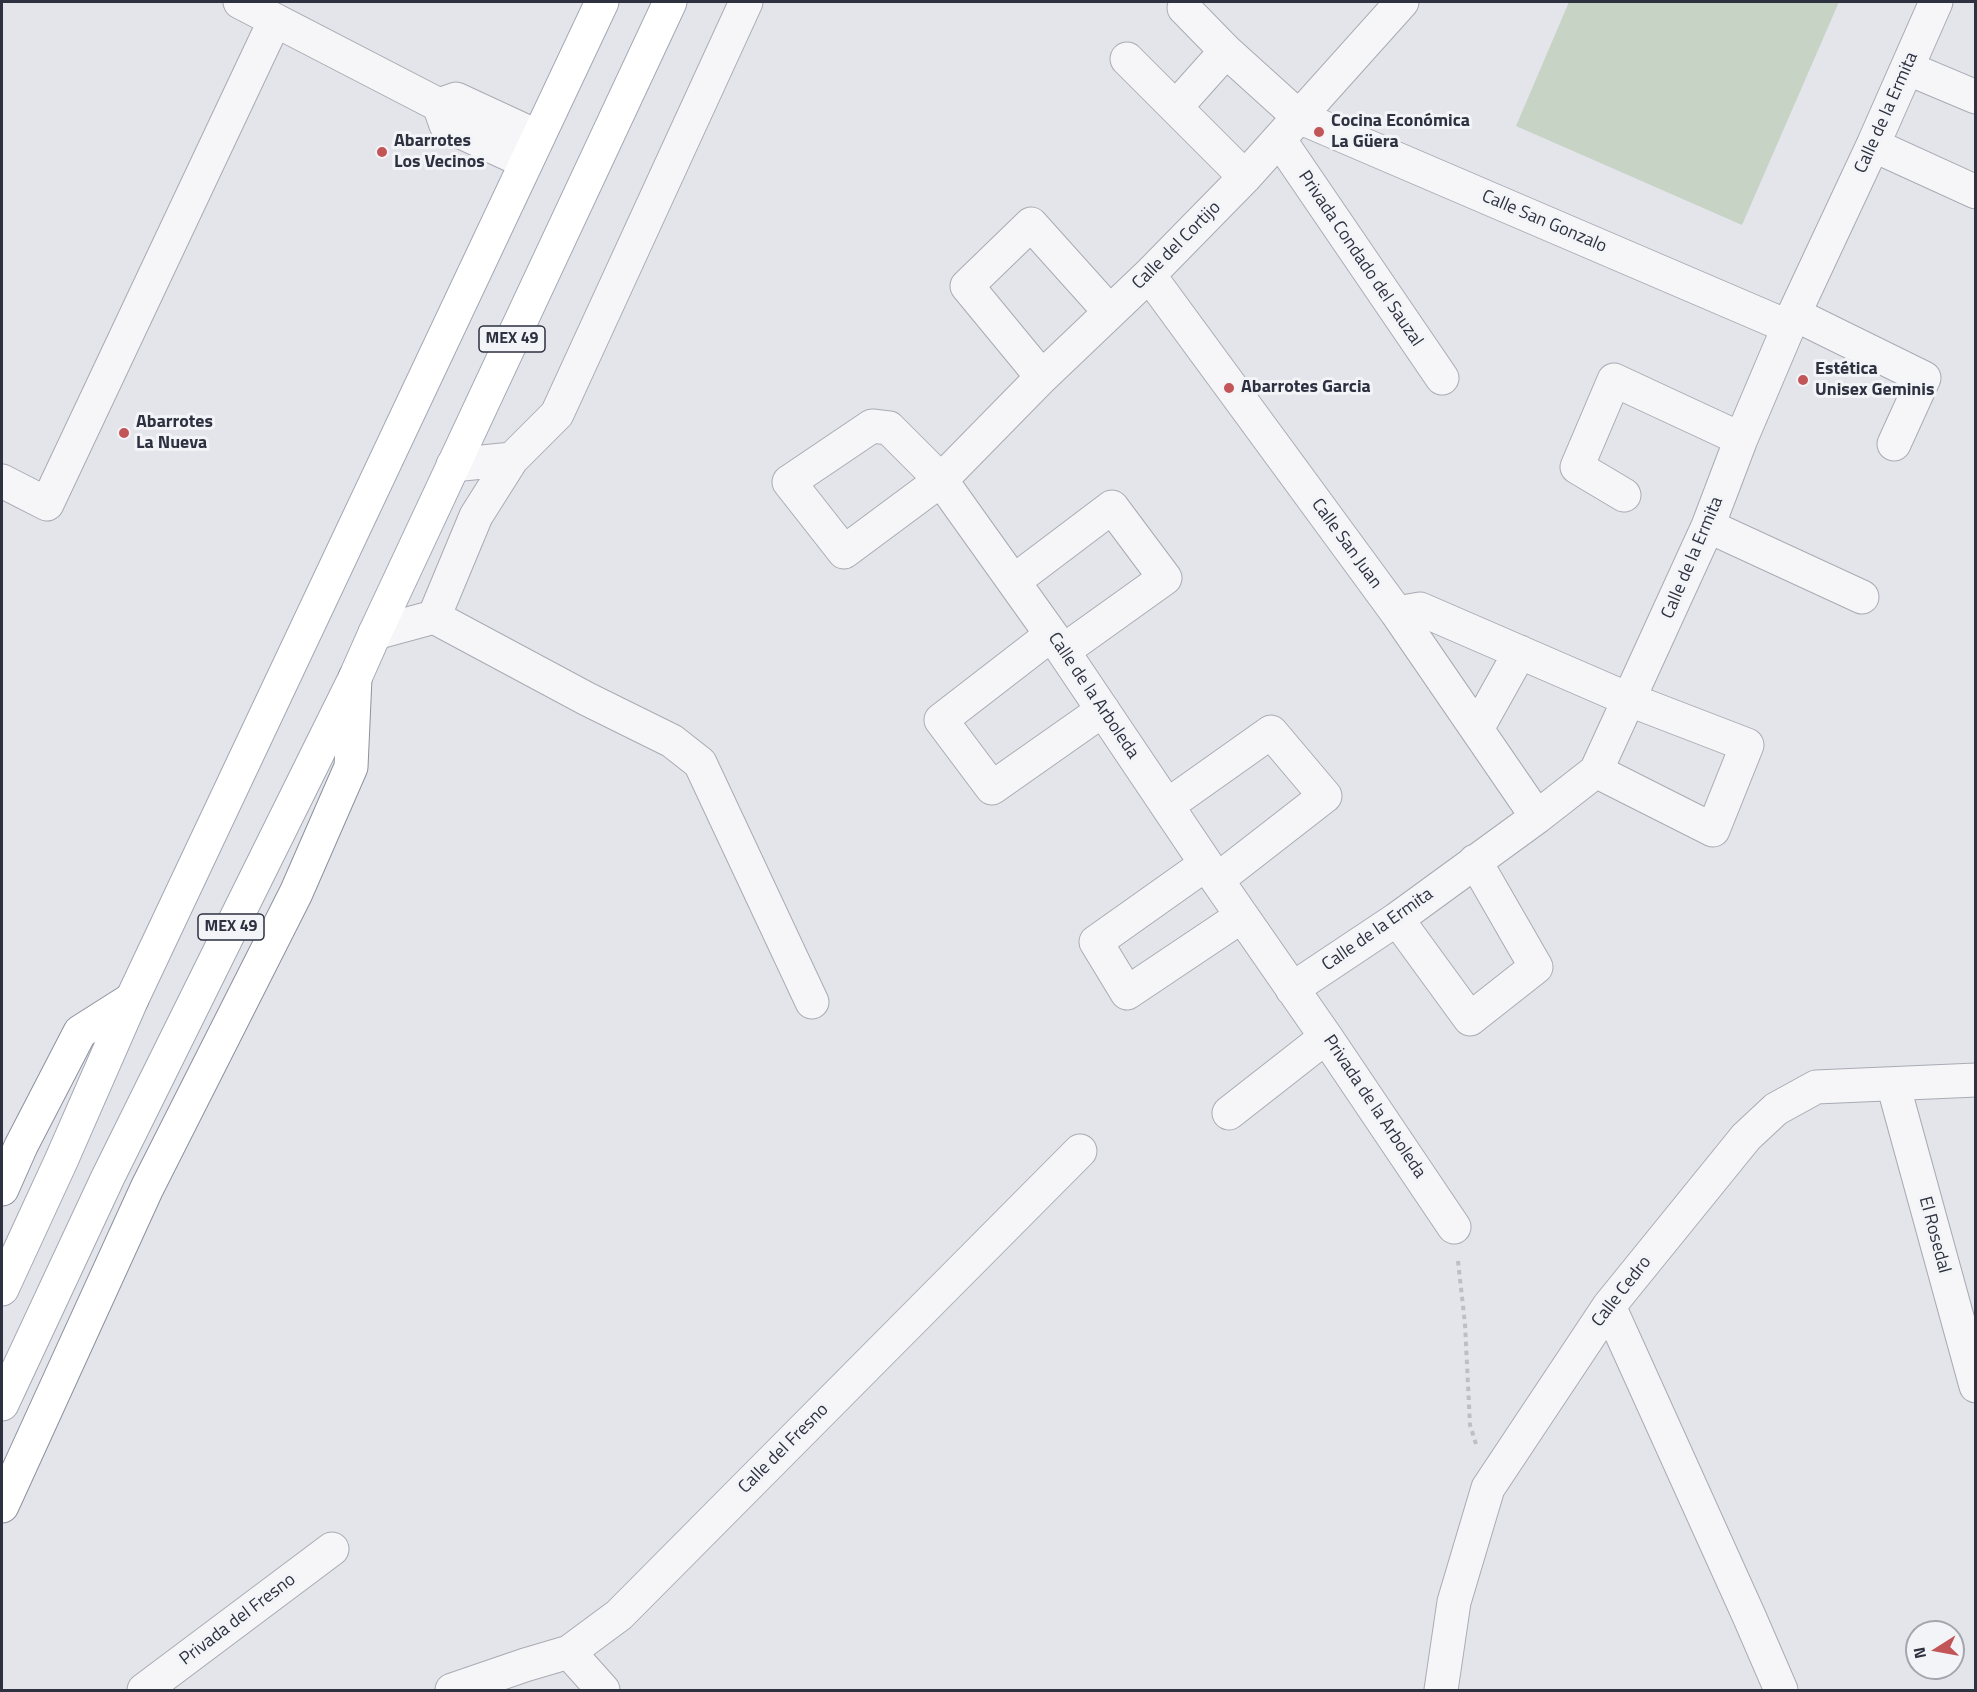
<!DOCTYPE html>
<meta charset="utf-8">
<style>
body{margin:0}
#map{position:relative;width:1977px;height:1692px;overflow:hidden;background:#e3e5ea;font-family:"Titillium Web",sans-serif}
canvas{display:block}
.frame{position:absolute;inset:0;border:3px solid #2d3140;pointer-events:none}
.north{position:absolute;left:1905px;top:1620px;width:60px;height:60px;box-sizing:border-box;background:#f3f4f7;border:2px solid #a4a6ae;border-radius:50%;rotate:259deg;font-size:16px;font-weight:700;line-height:24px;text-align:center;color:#2d3140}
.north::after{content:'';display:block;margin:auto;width:21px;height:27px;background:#c25558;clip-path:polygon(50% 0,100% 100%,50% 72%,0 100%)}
</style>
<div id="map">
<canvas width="1977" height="1692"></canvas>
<div class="frame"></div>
<div class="north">N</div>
</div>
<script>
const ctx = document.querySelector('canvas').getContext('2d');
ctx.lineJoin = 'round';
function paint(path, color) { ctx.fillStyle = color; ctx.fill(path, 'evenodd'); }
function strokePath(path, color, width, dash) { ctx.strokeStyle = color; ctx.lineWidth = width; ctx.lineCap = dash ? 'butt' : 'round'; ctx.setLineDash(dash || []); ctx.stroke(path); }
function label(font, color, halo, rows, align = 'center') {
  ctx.font = font + ' "Titillium Web",sans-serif'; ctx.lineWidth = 6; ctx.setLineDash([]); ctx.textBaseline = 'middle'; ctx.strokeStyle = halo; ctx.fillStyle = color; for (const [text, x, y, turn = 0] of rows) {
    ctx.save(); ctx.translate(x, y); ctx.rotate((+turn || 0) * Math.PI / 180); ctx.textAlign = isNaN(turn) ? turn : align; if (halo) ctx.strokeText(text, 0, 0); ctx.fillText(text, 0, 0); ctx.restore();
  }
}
paint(new Path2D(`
 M 1569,2 L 1839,2 L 1742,225 L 1516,126 Z`), '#c7d3c5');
const street = new Path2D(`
 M 240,2 L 439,105 L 446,125 L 526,162
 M 1402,2 L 1245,177 L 1149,275 L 1042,377 L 941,480 L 844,552 L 789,482 L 872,426 L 889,428 L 941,480 L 1063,651 L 1217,880 L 1326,1037 L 1454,1227
 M 1184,8 L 1226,51 L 1299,117 L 1789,327
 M 1127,59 L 1245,177
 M 1907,68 L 1976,97
 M 439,105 L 456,99 L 538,137
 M 1176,107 L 1226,51
 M 1279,139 L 1442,378
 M 1873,145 L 1976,192
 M 1149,275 L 1397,613 L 1537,817
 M 1794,314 L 1924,378 L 1894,444
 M 1042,377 L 967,286 L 1031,224 L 1110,312
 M 453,465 L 512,459
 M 2,481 L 47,504 L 275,20
 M 1624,495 L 1577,467 L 1614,380 L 1741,439
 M 1708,526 L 1862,597
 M 1014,581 L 1112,507 L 1165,578 L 1063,651
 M 1397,613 L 1420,609 L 1630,700 L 1747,745 L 1713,830 L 1596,771
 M 434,617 L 476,516 L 512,459 L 557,414 L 746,2
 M 375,633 L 434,617 L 587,699 L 672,741 L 700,763 L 812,1002
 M 1051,635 L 941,720 L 992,788 L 1103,710
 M 1477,729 L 1520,652
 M 1168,805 L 1271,732 L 1325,796 L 1217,880
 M 1206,864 L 1096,942 L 1127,993 L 1242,916
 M 1397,919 L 1470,1019 L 1536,967 L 1475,861
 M 1292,989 L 1397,919 L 1537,817 L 1596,771 L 1708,526 L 1741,439 L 1794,314 L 1873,145 L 1936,2
 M 1893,1084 L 1976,1386
 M 1229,1113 L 1326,1037
 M 1609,1306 L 1749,1616 L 1781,1690
 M 569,1652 L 603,1690
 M 144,1690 L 332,1549
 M 452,1690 L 525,1665 L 569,1652 L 619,1615 L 1080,1151
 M 1441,1690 L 1454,1602 L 1488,1488 L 1609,1306 L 1746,1137 L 1776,1109 L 1816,1087 L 1976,1080`);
const primary = new Path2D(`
 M 2,1289 L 61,1161 L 132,999 L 602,2
 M 2,1404 L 108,1177 L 355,678 L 375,633 L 670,2`);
const highway = new Path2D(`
 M 2,1189 L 21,1146 L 80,1032 L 132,999
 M 2,1506 L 147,1188 L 296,893 L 351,767 L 355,678`);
strokePath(street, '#a9abb4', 35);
strokePath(primary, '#a4a8b4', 35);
strokePath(highway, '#8c919f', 35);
strokePath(new Path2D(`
 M 1458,1261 L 1465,1324 L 1470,1425 L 1476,1444`), '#bebfc4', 4, [4.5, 4.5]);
strokePath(street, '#f6f6f8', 33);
strokePath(primary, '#fff', 33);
strokePath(highway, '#fff', 33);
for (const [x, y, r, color] of [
 [1319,132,6,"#c25558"],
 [382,152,6,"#c25558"],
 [1803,380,6,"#c25558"],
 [1229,388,6,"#c25558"],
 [124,433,6,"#c25558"]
]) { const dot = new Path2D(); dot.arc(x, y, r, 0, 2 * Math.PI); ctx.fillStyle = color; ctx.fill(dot); strokePath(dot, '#f3f4f7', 2); }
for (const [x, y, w] of [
 [512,339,66],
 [231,927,66]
]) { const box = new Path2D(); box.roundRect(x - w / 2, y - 13, w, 26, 4.5); ctx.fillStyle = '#f3f4f7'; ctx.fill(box); strokePath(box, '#2d3140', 1.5); }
label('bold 16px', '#2d3140', null, [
 ["MEX 49",512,339],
 ["MEX 49",231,927]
]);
label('18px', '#2d3140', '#f3f4f7', [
 ["Calle de la Ermita",1887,113,-66],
 ["Calle San Gonzalo",1544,222,23],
 ["Calle del Cortijo",1177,246,-45],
 ["Privada Condado del Sauzal",1360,259,56],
 ["Calle San Juan",1346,544,54],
 ["Calle de la Ermita",1693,558,-67],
 ["Calle de la Arboleda",1093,696,56],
 ["Calle de la Ermita",1378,930,-35],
 ["Privada de la Arboleda",1374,1107,56],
 ["El Rosedal",1934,1235,75],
 ["Calle Cedro",1622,1292,-52],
 ["Calle del Fresno",784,1449,-45],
 ["Privada del Fresno",238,1620,-37]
]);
label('bold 18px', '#2d3140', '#f3f4f7', [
 ["Cocina Económica",1331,122],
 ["La Güera",1331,143],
 ["Abarrotes",394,142],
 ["Los Vecinos",394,163],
 ["Estética",1815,370],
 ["Unisex Geminis",1815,391],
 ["Abarrotes Garcia",1241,388],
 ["Abarrotes",136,423],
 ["La Nueva",136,444]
], 'left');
</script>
